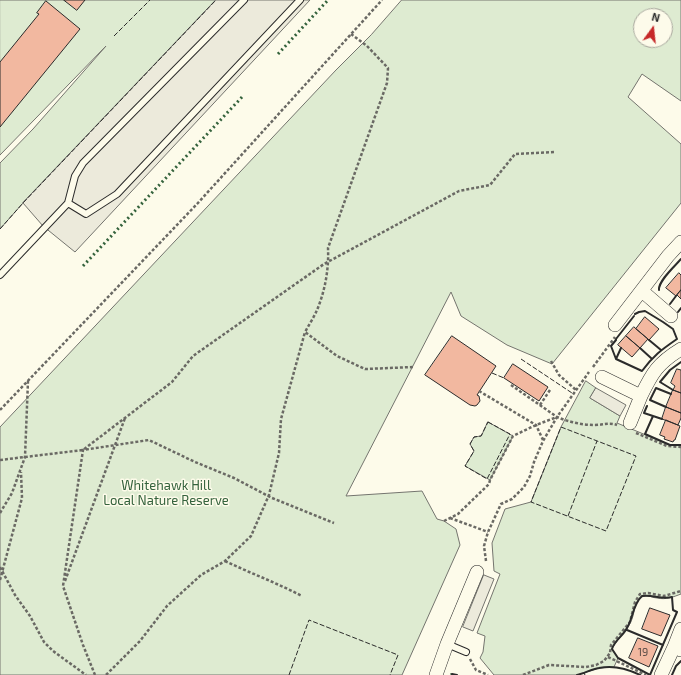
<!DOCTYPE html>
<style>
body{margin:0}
#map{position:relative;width:681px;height:675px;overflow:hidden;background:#fdfbea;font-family:"Exo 2",sans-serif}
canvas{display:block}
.north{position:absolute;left:633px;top:8px;width:40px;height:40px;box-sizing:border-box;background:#fdfbea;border:1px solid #a9a89e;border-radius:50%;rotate:15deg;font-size:11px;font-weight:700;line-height:16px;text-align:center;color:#2b2b2b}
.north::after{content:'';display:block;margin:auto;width:14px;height:18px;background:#c62828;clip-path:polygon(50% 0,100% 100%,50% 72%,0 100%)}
</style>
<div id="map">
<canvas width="681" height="675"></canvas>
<div class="north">N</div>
</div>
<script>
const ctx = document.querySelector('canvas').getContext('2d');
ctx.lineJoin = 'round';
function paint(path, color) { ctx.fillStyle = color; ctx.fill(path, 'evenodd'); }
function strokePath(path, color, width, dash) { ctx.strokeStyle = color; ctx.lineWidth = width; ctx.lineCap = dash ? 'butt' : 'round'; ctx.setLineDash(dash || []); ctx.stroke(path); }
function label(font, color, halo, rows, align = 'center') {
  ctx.font = font + ' "Exo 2",sans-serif'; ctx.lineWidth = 3; ctx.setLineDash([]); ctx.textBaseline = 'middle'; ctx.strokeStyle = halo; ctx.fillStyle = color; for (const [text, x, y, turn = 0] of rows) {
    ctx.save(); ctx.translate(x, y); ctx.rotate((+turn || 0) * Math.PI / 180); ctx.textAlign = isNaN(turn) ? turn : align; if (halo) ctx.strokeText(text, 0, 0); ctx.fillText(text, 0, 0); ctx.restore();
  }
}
const green = new Path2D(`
 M 0,0 L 216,0 L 23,203 L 0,229 L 0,163 L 33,129 L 106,46 L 0,155 Z
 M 402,0 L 681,0 L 681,101 L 642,74 L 628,97 L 681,144 L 681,203 L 552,364 L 507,345 L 461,316 L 451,292 L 346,496 L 422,491 L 437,519 L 444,521 L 456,529 L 460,545 L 402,675 L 0,675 L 0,427 L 336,70 L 371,35 ZM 641,16 L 665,16 L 665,40 L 641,40 Z
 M 586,381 L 596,388 L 590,398 L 620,416 L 617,423 L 670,445 L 681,445 L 681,594 C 673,597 666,600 657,598 C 653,598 649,595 645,596 C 634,597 635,612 632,619 C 628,630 619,637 613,647 L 612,649 L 618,658 L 614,667 L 599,668 L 577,675 L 494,675 L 480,658 L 483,652 L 485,636 L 477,633 L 500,574 L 494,571 L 492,543 L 505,509 L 531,502 L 561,427 Z
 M 488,422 L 513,436 L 490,480 L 465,466 L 474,451 L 470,444 L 474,437 L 481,436 Z`);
paint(green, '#deebd1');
strokePath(green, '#74746e', 1);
const parking = new Path2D(`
 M 216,0 L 310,0 L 75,252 L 43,226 L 23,203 Z
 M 596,388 L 626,405 L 620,416 L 590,398 Z
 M 484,575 L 494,579 L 473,631 L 463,627 Z`);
paint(parking, '#eceadb');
strokePath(parking, '#74746e', 1);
const building = new Path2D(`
 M 64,0 L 85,0 L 77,10 Z
 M 46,1 L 80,29 L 0,127 L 0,62 L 39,14 L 37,13 Z
 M 679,273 L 681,275 L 681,290 L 676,296 L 666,288 Z
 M 681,290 L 681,299 L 677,295 Z
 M 645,317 L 659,329 L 649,340 L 636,329 Z
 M 634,327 L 648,339 L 640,348 L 626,336 Z
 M 452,336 L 496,366 L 477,395 L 479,396 L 480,401 L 477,405 L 475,406 L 470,405 L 425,375 Z
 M 626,336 L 640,348 L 632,357 L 618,345 Z
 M 513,364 L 548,387 L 539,401 L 504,378 Z
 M 677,369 L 681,370 L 681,393 L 673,390 L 675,386 L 671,383 Z
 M 673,390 L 681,393 L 681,413 L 666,407 Z
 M 666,407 L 681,413 L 681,418 L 678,425 L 662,419 Z
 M 666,420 L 680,426 L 675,440 L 674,440 L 673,442 L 664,439 L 665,437 L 660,435 Z
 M 650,608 L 670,615 L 661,636 L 642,629 Z
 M 638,638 L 658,646 L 649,667 L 629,658 Z`);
paint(building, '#f2b8a0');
strokePath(building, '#2b2b2b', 1);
const lane = new Path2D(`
 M 68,203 L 86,214 L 117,194 L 300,0
 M 0,275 L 68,203 L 75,176 L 83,163 L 244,0
 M 447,644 L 466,652`);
const street = new Path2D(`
 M 642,291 L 671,316
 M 615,325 L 668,256 L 681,242
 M 602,377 L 641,396 C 652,373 658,363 681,349
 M 630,423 L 641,396
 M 674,647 L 681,629
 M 436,675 L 447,644 L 477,572
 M 661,675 L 674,647 L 681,650`);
strokePath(lane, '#2b2b2b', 8);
strokePath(street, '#2b2b2b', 14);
strokePath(new Path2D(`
 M 351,34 L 367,46 L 388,68 L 387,83 L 328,248 C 329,269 325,291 317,310 C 314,317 309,325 305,332 L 337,356 L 365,369 L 413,367
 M 551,361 L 559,375 L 576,390
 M 593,367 L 615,337
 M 511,385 L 557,417 C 569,422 582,425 595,425 C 603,425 609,422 617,425
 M 479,391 L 536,425 L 543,440
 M 540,405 L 550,390
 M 0,410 L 197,204 L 382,0
 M 636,433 L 667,446 L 681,447
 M 0,460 L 83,450 L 172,382 L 193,356 L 324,264 L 459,191 L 490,185 L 515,154 L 556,152
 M 0,513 L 12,493 L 25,457 L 28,381
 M 450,518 L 488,532
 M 444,521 L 458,514 L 489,484 L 490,480 L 513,436 L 536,425 L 557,417
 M 225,561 C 250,573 277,583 302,596
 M 486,561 L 484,546 L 488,532 L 501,504 L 512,499 L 524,487 L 530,476 L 534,462 L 543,441 L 557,417 L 589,372
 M 0,567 L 15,595 L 30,616 L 44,642 L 53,651 L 86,675
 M 0,580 L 22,498 L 21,472
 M 65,581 L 125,418
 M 608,657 L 646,675
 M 470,659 L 476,670 L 488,675
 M 95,675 L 83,645 L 63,586 L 83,450 L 149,440 L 195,462 L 234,478 L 272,498 L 334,523
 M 106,675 L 140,641 L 167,606 L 201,575 L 225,561 L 251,536 L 269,495 L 279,453 L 281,419 L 305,332
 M 523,675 L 549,665 L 586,667 L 596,665 L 604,661 L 610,653 L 611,645 L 630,622 L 635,602 L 640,594 L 648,593 L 664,596 L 681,591`), '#6a6964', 2.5, [3, 2]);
strokePath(lane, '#fdfbea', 6);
strokePath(street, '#fdfbea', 13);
strokePath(new Path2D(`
 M 278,54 L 328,0
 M 83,266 L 243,96
 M 451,675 L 452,674`), '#34623c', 3, [2, 3]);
strokePath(new Path2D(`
 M 114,36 L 150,0
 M 0,229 L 23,203 L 216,0
 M 521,359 L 572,393
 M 492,373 L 504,378
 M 488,422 L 510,434 L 487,479 L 465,466 L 474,451 L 470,444 L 474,437 L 481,436 Z
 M 561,427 L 636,456 L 606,531 L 531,502 Z
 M 568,516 L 597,441
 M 584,673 L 585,675
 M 289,675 L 309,620 L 398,655 L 390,675`), '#2b2b2b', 1, [5, 2]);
strokePath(new Path2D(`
 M 659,290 C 658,281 675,266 681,259
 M 670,304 L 676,296
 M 678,312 L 681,308
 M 616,339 L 634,316
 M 616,340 L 611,346 L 616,359 L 642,371 C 653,356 661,350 677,339 L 673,329 L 663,322 L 645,311 L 639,312 L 635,314
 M 649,340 L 661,350
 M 640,348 L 651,358
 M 616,359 L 621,348
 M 673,390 L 660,382 L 670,370 L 681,362
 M 647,406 L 644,413 L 662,419
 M 666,407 L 650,400 L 656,388 L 671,394
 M 653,416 L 645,434 L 670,445 L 681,445
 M 642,596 C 652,594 661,600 672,597 L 673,610 L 677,612 L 650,675 L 618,658 L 612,649 C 614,641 623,636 627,628 C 633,618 633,604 642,596 Z
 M 627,630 L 663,645
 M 452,674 L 457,675
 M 577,675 C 585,673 592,669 599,668 C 613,665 628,669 640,675
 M 672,675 L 676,666 L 681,661`), '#2b2b2b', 2);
label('11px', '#5d4e48', null, [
 ["19",643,652]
]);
label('13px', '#34623c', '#fdfbea', [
 ["Whitehawk Hill",166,486],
 ["Local Nature Reserve",166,501]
]);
</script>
